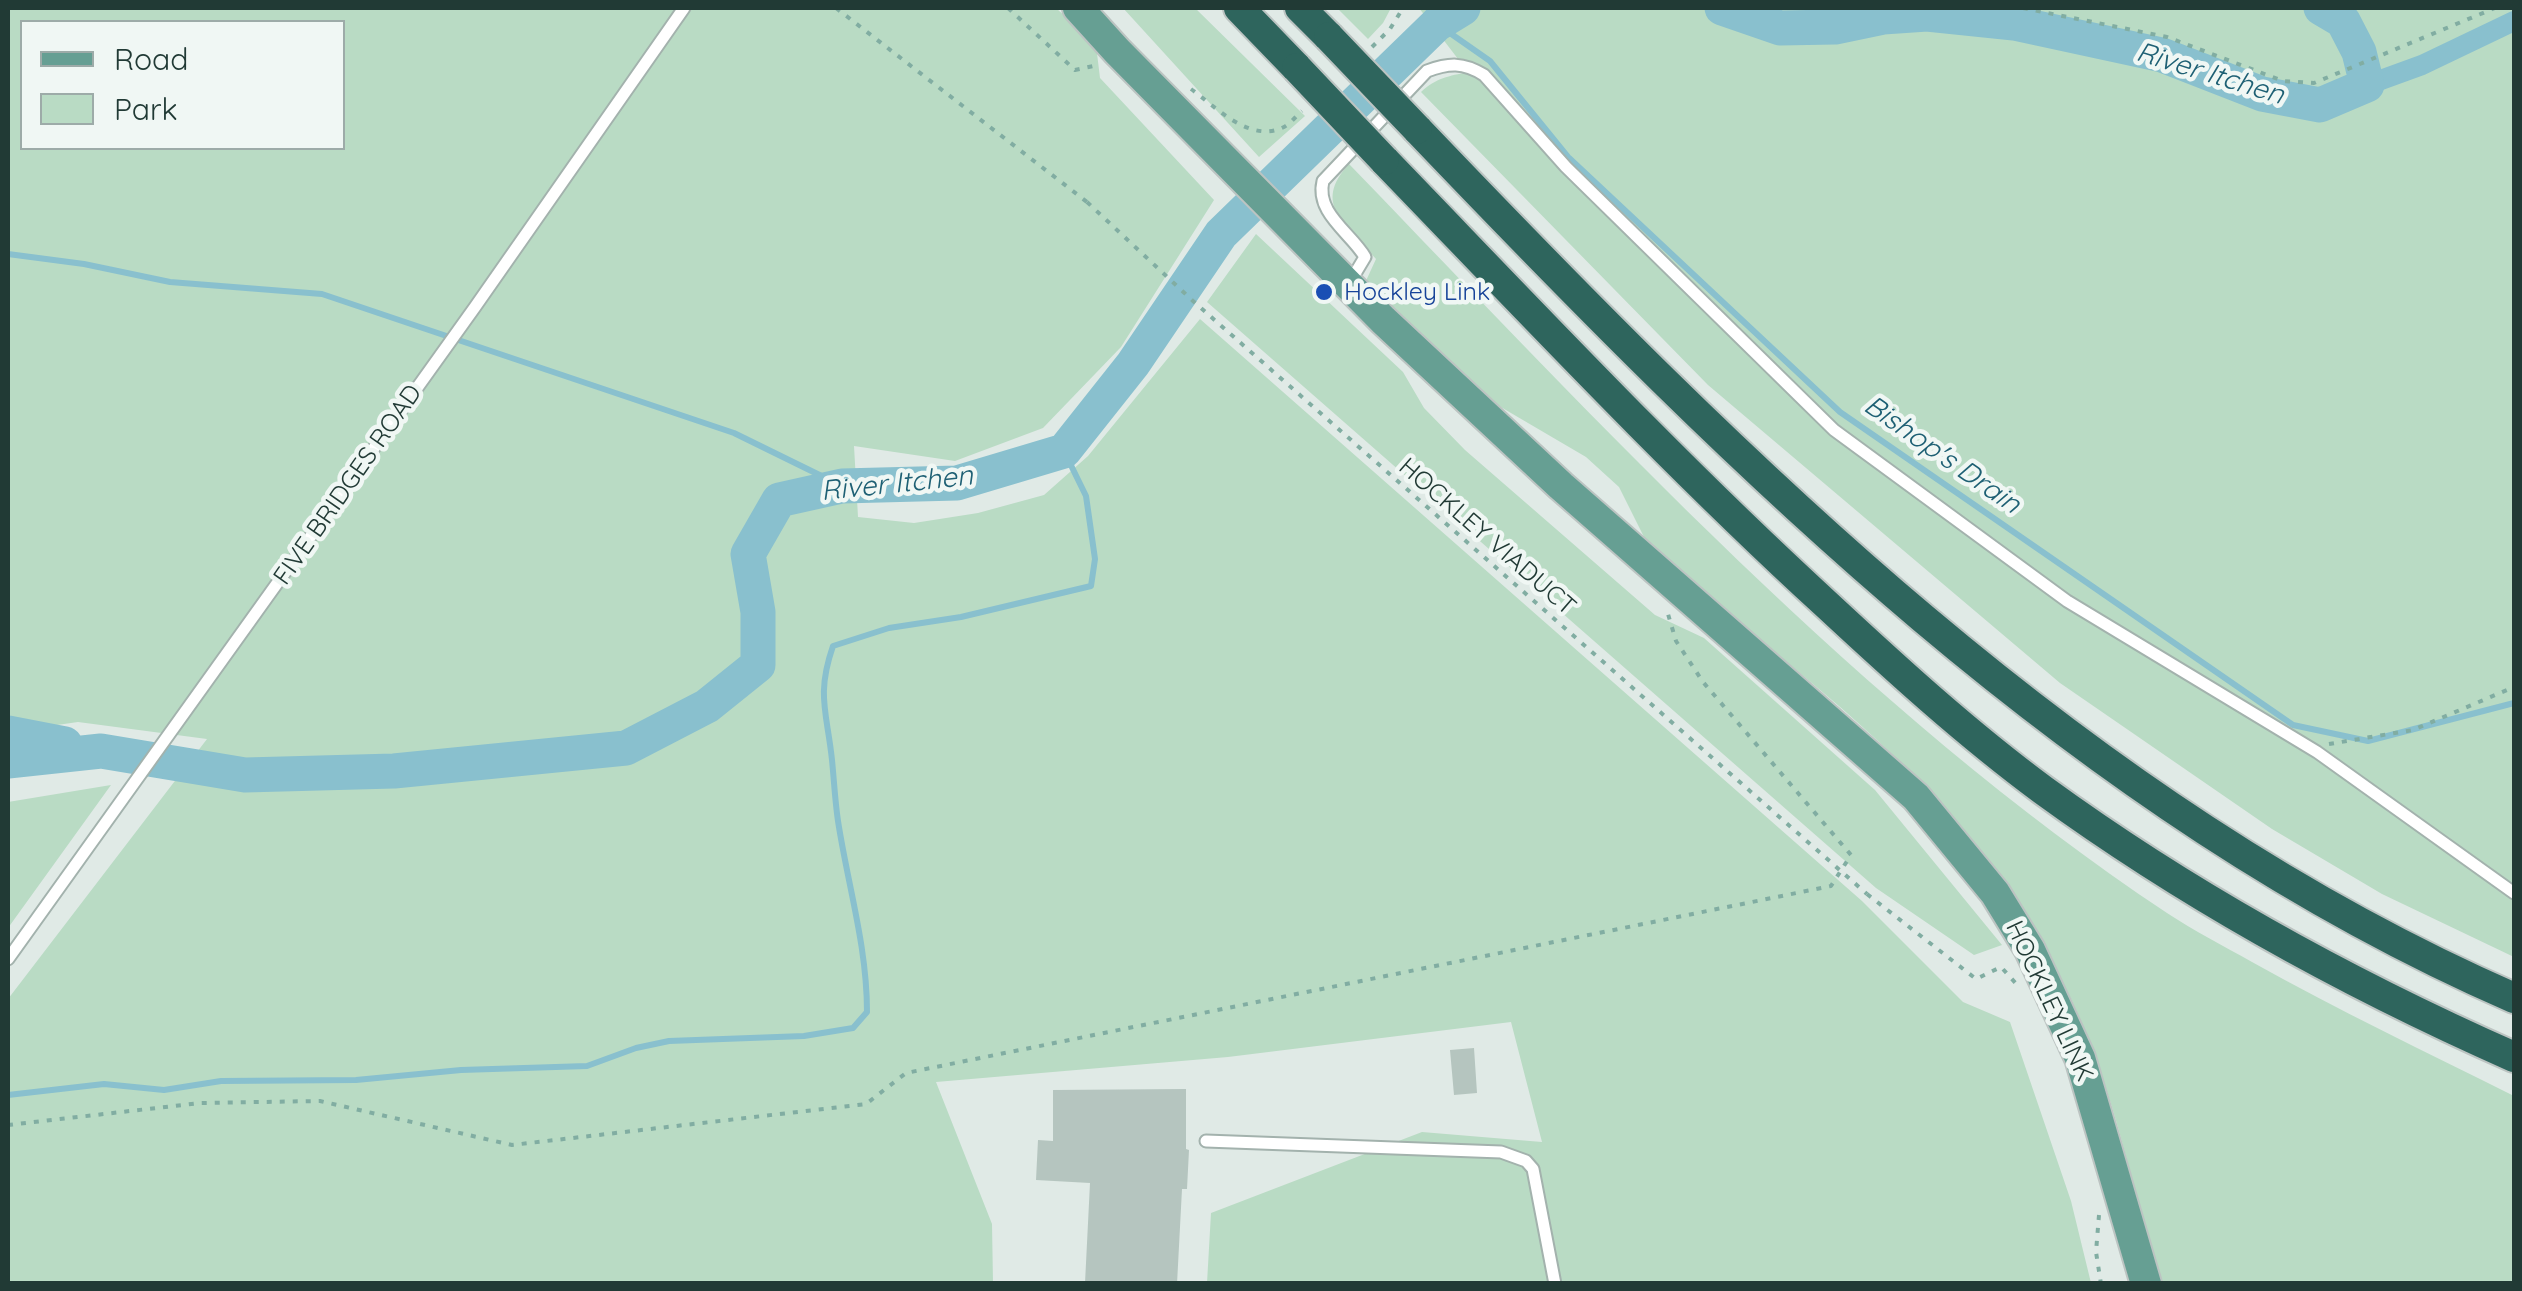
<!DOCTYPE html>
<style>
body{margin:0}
#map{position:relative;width:2522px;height:1291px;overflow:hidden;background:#e0eae6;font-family:Quicksand,sans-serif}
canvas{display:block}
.frame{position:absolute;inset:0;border:10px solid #213a35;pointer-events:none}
.legend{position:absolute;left:20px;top:20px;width:325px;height:130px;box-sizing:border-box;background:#f0f7f4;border:2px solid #9daba8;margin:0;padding:12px 18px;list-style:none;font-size:30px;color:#213a35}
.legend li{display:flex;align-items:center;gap:20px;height:50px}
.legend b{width:50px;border:2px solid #9daba8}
</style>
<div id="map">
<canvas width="2522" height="1291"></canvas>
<div class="frame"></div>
<ul class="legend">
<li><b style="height:12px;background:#669f93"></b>Road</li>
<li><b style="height:28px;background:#b9dbc4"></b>Park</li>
</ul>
</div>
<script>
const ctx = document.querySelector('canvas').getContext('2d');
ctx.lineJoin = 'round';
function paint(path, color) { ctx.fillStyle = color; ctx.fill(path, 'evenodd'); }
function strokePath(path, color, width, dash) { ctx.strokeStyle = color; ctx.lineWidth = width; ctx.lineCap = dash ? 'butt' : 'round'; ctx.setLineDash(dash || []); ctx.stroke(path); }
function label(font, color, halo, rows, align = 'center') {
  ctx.font = font + ' Quicksand,sans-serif'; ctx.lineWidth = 9; ctx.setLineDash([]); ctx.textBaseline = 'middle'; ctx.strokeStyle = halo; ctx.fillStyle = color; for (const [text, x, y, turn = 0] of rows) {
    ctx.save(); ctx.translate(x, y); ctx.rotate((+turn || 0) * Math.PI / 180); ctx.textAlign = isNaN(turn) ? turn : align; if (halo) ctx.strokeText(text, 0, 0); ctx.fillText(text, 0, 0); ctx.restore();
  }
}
paint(new Path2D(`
 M 8,8 L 1056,8 L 1096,45 L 1100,78 L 1214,200 L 1121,347 L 1043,428 L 955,461 L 854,446 L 858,517 L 914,523 L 978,513 L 1044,495 L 1088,456 L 1200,319 L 1862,901 L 1963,1002 L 2010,1022 L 2071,1201 L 2091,1283 L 1207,1283 L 1211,1213 L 1422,1132 L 1542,1142 L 1511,1022 L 1228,1057 L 936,1082 L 992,1224 L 993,1283 L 8,1283 L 8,999 L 207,739 L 78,722 L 8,732 ZM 22,22 L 342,22 L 342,148 L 22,148 Z
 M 1123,8 L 1195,8 L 1305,116 L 1259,157 Z
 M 1337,8 L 1391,8 L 1383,23 L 1368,39 Z
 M 1419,8 L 2514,8 L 2514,957 L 2382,894 L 2272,829 L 2060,683 L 1708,385 L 1421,92 C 1436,78 1449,76 1468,72 Z
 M 1349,164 C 1602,426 1862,710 2167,913 C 2194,931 2224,946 2252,962 C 2338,1010 2426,1052 2514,1096 L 2514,1280 L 2501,1284 L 2160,1283 C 2133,1189 2114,1090 2072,1001 C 2046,946 2001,874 1962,828 C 1879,730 1772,651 1672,570 L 1645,539 L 1619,487 L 1586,457 L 1499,406 L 1365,283 L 1376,259 C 1347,225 1311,205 1349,164 Z
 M 1256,234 L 1403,372 L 1424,408 L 1465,450 L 1655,615 L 1704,638 L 1875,790 L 2002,945 L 1974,955 L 1876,888 L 1207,302 Z
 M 111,785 L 8,928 L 8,802 Z`), '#b9dbc4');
strokePath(new Path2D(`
 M 1877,8 L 1883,17
 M 1437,24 L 1490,61 L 1568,157 L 1840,412 L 2293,725 L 2368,741 L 2514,703
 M 8,254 L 84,264 L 170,282 L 322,294 L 734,433 L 842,486
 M 8,1095 L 104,1084 L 164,1090 L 221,1081 L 356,1080 L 461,1070 L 587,1066 L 636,1048 L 669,1041 L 804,1036 L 853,1028 L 867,1012 C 867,946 848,886 838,821 C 835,801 834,780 832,760 C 827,712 816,695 833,646 L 889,628 L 961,617 L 1091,586 L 1095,559 L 1086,496 L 1064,451`), '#89c0ce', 6);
strokePath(new Path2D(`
 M 2367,85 L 2422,65 L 2514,21`), '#89c0ce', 20);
strokePath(new Path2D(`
 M 1722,8 L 1780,28 L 1835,27 L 1883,17 L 1927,14 L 2014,23 L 2162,55 L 2262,94 L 2320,105 L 2367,85 L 2359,52 L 2343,21 L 2321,8
 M 8,733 L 65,744
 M 8,761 L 101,751 L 245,775 L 394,771 L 626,748 L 707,706 L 758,665 L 758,612 L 748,554 L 779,500 L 842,486 L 957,483 L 1064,451 L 1133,364 L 1221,234 L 1437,24 L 1463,8`), '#89c0ce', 35);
paint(new Path2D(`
 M 1474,1048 L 1477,1093 L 1454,1095 L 1450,1050 Z
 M 1186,1089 L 1186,1149 L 1189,1150 L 1187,1189 L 1182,1189 L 1177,1284 L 1085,1283 L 1090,1183 L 1036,1180 L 1038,1140 L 1053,1141 L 1053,1090 Z`), '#b5c5bf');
const service = new Path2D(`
 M 1350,282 L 1365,257 C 1351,233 1315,213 1323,181 L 1427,71 C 1449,63 1463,62 1484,75 L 1566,167 L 1834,430 L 2067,601 L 2317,752 L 2514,893
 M 8,959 L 475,307 L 684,8
 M 1206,1141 L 1501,1152 L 1526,1161 L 1533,1169 L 1555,1284`);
const primary = new Path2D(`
 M 1078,8 L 1117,51 L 1383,320 L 1561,486 L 1916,797 L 1995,893 L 2030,950 L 2080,1058 L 2146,1284`);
const motorway = new Path2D(`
 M 1239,8 L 1297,68
 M 1300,8 L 1329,37
 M 1417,129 C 1739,466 2081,809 2514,998
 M 1384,160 C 1529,310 1672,463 1826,604 C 1896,669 1966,733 2043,790 C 2190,897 2349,984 2514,1057`);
strokePath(service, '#a3b2ad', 15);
strokePath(primary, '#bcc4c2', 34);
strokePath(motorway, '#bcc4c2', 34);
strokePath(new Path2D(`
 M 836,8 L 1087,202
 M 1008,8 L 1075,70 L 1098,65
 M 2023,8 L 2167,37 L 2283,81 L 2314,83 L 2495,8
 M 1372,47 L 1390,29 L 1403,8
 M 1191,89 C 1216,107 1250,144 1284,127 C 1290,124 1297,115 1302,111
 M 2329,744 L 2413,730 L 2514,687
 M 1867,894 L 1976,979 L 2001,967 L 2020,988
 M 8,1125 L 200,1103 L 320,1101 L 512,1145 L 866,1104 L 906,1073 L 1831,886 L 1851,855 L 1703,682 L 1676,641 L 1668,614
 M 2099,1215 L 2096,1252 L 2101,1284`), '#81ada2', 4, [5, 8]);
strokePath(service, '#fff', 11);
strokePath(primary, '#669f93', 30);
strokePath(motorway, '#2e655d', 30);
const motorwayBridge = new Path2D(`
 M 1329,37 L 1417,129
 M 1297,68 L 1384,160`);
strokePath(motorwayBridge, '#bcc4c2', 34, []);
strokePath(new Path2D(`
 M 1087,202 L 1193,301 L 1867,894`), '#81ada2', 4, [5, 8]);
strokePath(motorwayBridge, '#2e655d', 30);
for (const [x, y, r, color] of [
 [1324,292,10,"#1a4fb4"]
]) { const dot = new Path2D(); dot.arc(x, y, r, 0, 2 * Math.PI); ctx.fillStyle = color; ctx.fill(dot); strokePath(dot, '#f0f7f4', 4); }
label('25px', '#164399', '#f0f7f4', [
 ["Hockley Link",1344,292]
], 'left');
label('25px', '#213a35', '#f0f7f4', [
 ["FIVE BRIDGES ROAD",348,485,-55],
 ["HOCKLEY VIADUCT",1487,537,41],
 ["HOCKLEY LINK",2049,1001,65]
]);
label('italic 28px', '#1e6074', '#f0f7f4', [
 ["River Itchen",2210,74,17],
 ["Bishop's Drain",1942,455,35],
 ["River Itchen",897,484,-6]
]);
</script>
